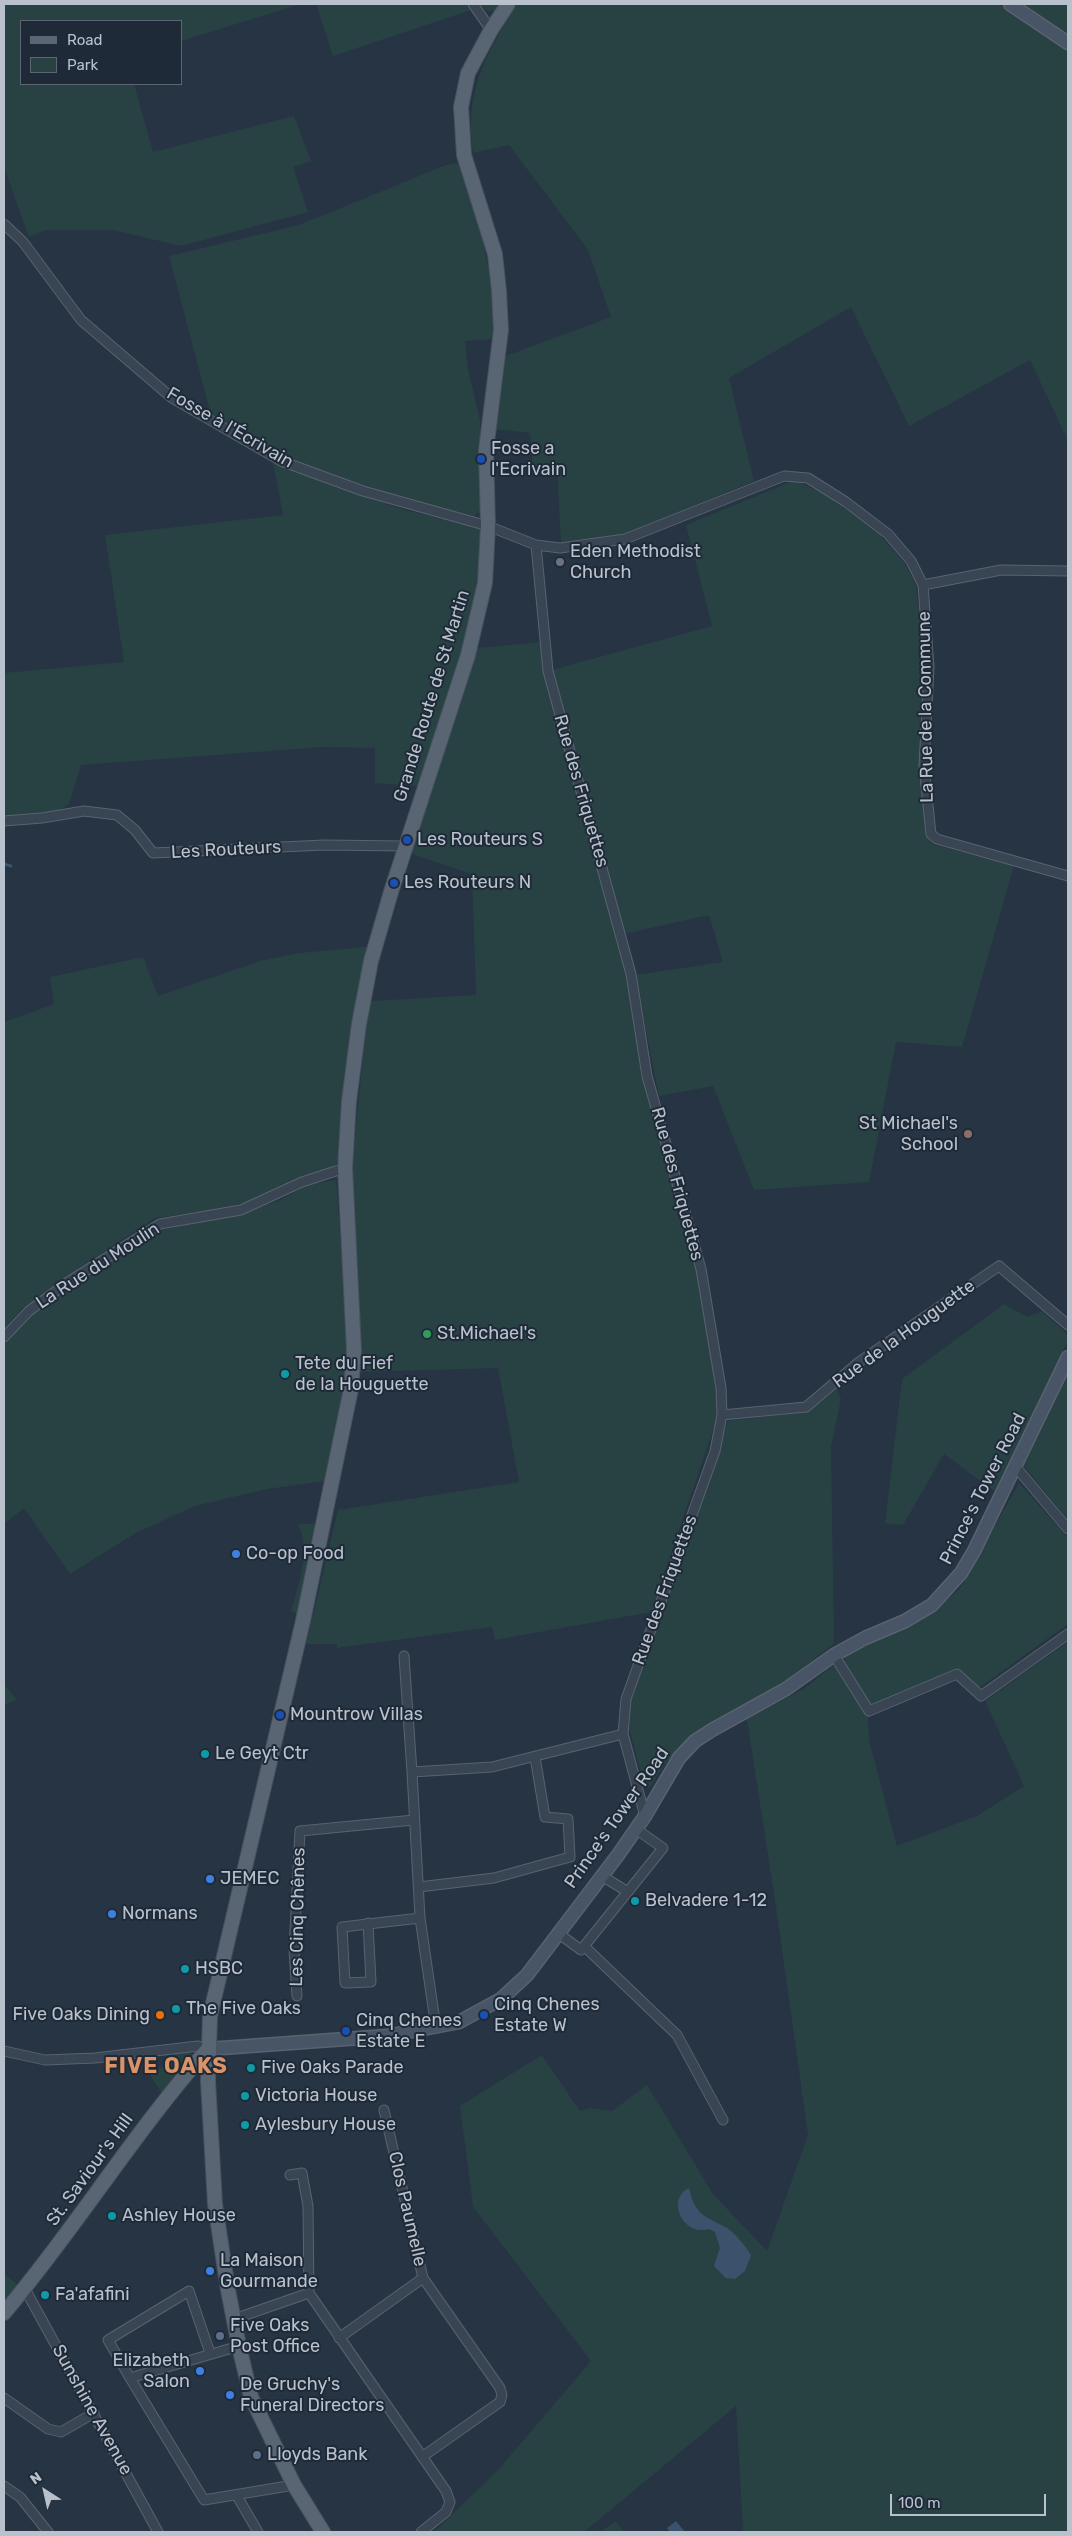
<!DOCTYPE html>
<meta charset="utf-8">
<style>
body{margin:0}
#map{position:relative;width:1072px;height:2536px;overflow:hidden;background:#263443;font-family:Rubik,sans-serif}
canvas{display:block}
.frame{position:absolute;inset:0;border:5px solid #b8c1cc;pointer-events:none}
.legend{position:absolute;left:20px;top:20px;width:162px;height:65px;box-sizing:border-box;background:#1f2a38;border:1px solid #5c6673;margin:0;padding:6px 9px;list-style:none;font-size:15px;color:#b8c1cc}
.legend li{display:flex;align-items:center;gap:10px;height:25px}
.legend b{width:25px;border:1px solid #5c6673}
.north{position:absolute;left:20px;top:2466px;width:50px;height:50px;-webkit-text-stroke:4px #1f2a38;paint-order:stroke;rotate:325deg;font-size:14px;font-weight:700;line-height:20px;text-align:center;color:#b8c1cc}
.north::after{content:'';display:block;margin:auto;width:18px;height:22px;background:#b8c1cc;clip-path:polygon(50% 0,100% 100%,50% 72%,0 100%)}
.scale{position:absolute;left:890px;top:2494px;width:156px;height:22px;box-sizing:border-box;border:2px solid #b8c1cc;border-top:0;padding-left:6px;font-size:15px;line-height:18px;white-space:nowrap;color:#b8c1cc;-webkit-text-stroke:4px #1f2a38;paint-order:stroke}
</style>
<div id="map">
<canvas width="1072" height="2536"></canvas>
<div class="frame"></div>
<ul class="legend">
<li><b style="height:6px;background:#596573"></b>Road</li>
<li><b style="height:14px;background:#284244"></b>Park</li>
</ul>
<div class="north">N</div>
<div class="scale">100 m</div>
</div>
<script>
const ctx = document.querySelector('canvas').getContext('2d');
ctx.lineJoin = 'round';
function paint(path, color) { ctx.fillStyle = color; ctx.fill(path, 'evenodd'); }
function strokePath(path, color, width, dash) { ctx.strokeStyle = color; ctx.lineWidth = width; ctx.lineCap = dash ? 'butt' : 'round'; ctx.setLineDash(dash || []); ctx.stroke(path); }
function label(font, color, halo, rows, align = 'center') {
  ctx.font = font + ' Rubik,sans-serif'; ctx.lineWidth = 4; ctx.setLineDash([]); ctx.textBaseline = 'middle'; ctx.strokeStyle = halo; ctx.fillStyle = color; for (const [text, x, y, turn = 0] of rows) {
    ctx.save(); ctx.translate(x, y); ctx.rotate((+turn || 0) * Math.PI / 180); ctx.textAlign = isNaN(turn) ? turn : align; if (halo) ctx.strokeText(text, 0, 0); ctx.fillText(text, 0, 0); ctx.restore();
  }
}
paint(new Path2D(`
 M 4,4 L 301,4 L 181,41 L 181,21 L 21,21 L 21,84 L 134,84 L 153,152 L 294,116 L 311,161 L 293,167 L 308,212 L 181,246 L 113,230 L 45,230 L 29,237 L 4,167 Z
 M 316,4 L 468,4 L 471,10 L 333,56 Z
 M 479,4 L 500,4 L 496,10 L 488,12 Z
 M 517,4 L 998,4 L 1068,50 L 1068,441 L 1030,360 L 909,426 L 851,307 L 729,378 L 754,481 L 628,533 L 561,542 L 557,468 L 533,473 L 530,433 L 495,429 L 503,357 L 611,317 L 588,250 L 509,145 L 473,153 C 464,90 486,55 517,4 Z
 M 1024,4 L 1068,4 L 1068,36 Z
 M 458,163 L 481,231 L 494,297 L 495,339 L 465,341 L 468,369 L 480,420 L 480,511 L 474,516 L 383,493 L 284,458 L 211,415 L 169,256 L 299,225 L 446,165 Z
 M 273,463 L 404,510 L 482,527 L 479,591 L 458,666 L 418,786 L 375,783 L 375,748 L 323,747 L 81,765 L 69,804 L 53,813 L 4,816 L 4,673 L 124,662 L 105,535 L 283,515 Z
 M 795,480 L 820,492 L 875,529 L 905,564 L 916,585 L 924,665 L 919,734 L 926,832 L 931,844 L 1014,866 L 962,1047 L 896,1042 L 869,1182 L 754,1190 L 713,1086 L 659,1096 L 635,975 L 723,962 L 709,915 L 624,934 L 566,730 L 552,670 L 712,626 L 686,525 Z
 M 541,642 L 620,947 L 632,998 L 641,1075 L 698,1271 L 719,1408 L 718,1416 L 651,1612 L 495,1640 L 492,1627 L 337,1648 L 337,1644 L 306,1644 L 338,1510 L 519,1482 L 498,1368 L 360,1372 L 352,1169 L 366,1024 L 371,1001 L 476,995 L 472,874 L 409,853 L 477,648 Z
 M 367,947 L 351,1042 L 340,1158 L 334,1166 L 255,1199 L 226,1208 L 155,1218 L 55,1284 L 21,1310 L 4,1328 L 4,1022 L 54,1004 L 50,977 L 143,957 L 158,996 L 260,961 L 299,953 Z
 M 336,1180 L 350,1364 L 326,1481 L 267,1489 L 195,1506 L 136,1533 L 70,1574 L 24,1508 L 4,1524 L 4,1344 L 34,1314 L 68,1286 L 158,1231 L 242,1213 L 278,1201 L 310,1184 Z
 M 1004,1304 L 1027,1317 L 1042,1311 L 1068,1335 L 1068,1341 L 994,1491 L 944,1454 L 903,1525 L 885,1523 L 902,1379 Z
 M 1068,1374 L 1068,1520 L 1024,1466 Z
 M 837,1389 L 841,1399 L 831,1447 L 834,1644 C 812,1660 791,1678 768,1692 C 718,1722 682,1731 651,1786 L 645,1788 L 629,1728 L 631,1700 L 728,1421 L 807,1412 Z
 M 1019,1483 L 1068,1538 L 1068,1624 L 979,1688 L 955,1669 L 870,1707 L 844,1666 L 846,1656 L 936,1610 L 961,1587 Z
 M 298,1524 L 317,1524 L 299,1613 L 291,1612 C 298,1583 311,1552 298,1524 Z
 M 1068,1642 L 1068,2532 L 743,2532 L 736,2406 L 584,2532 L 434,2532 L 497,2471 L 591,2361 L 473,2207 L 460,2106 L 542,2055 L 580,2111 L 590,2108 L 612,2111 L 647,2085 L 713,2194 L 767,2251 L 808,2135 L 776,1907 L 747,1719 L 805,1688 L 832,1666 L 838,1668 L 868,1718 L 869,1740 L 897,1846 L 979,1815 L 1024,1786 L 985,1701 Z
 M 4,1684 L 17,1700 L 4,1705 Z
 M 186,2050 L 192,2053 L 162,2093 L 147,2071 L 166,2066 L 164,2052 Z
 M 4,2274 L 18,2285 L 4,2302 Z
 M 615,2521 L 625,2532 L 601,2532 Z`), '#284244');
paint(new Path2D(`
 M 689,2188 C 695,2216 705,2216 727,2228 C 736,2234 745,2246 751,2255 L 745,2271 L 735,2279 L 726,2278 L 714,2266 L 720,2248 L 715,2232 L 709,2229 C 682,2237 666,2198 689,2188 Z
 M 676,2521 L 685,2532 L 670,2532 L 667,2528 Z`), '#3b526c');
strokePath(new Path2D(`
 M 4,864 L 11,866`), '#3b526c', 3);
const minor = new Path2D(`
 M 473,4 L 491,30
 M 4,224 L 23,242 L 81,320 L 172,398 L 281,461 L 363,491 L 488,526 L 536,545 L 560,548 L 625,539 L 784,476 L 808,478 L 846,502 L 888,534 L 911,561 L 923,585 L 1001,570 L 1068,571
 M 536,545 L 548,671 L 631,974 L 647,1076 L 701,1269 L 721,1388 L 722,1415 L 715,1451 L 626,1699 L 623,1734 L 645,1816
 M 923,585 L 929,667 L 924,766 L 931,834 L 937,839 L 1068,876
 M 4,821 L 42,818 L 84,811 L 117,815 L 135,830 L 153,853 L 324,845 L 405,846
 M 4,1337 L 29,1311 L 68,1282 L 160,1224 L 241,1210 L 302,1182 L 345,1168
 M 722,1415 L 806,1407 L 859,1362 L 999,1266 L 1068,1325
 M 1015,1466 L 1068,1529
 M 834,1655 L 869,1711 L 957,1674 L 981,1696 L 1068,1634
 M 404,1656 L 412,1772
 M 607,1879 L 628,1892
 M 419,1887 L 494,1878 L 570,1857 L 568,1819 L 545,1817 L 535,1757
 M 368,1923 L 371,1982 L 345,1983 L 342,1927 L 420,1918
 M 558,1933 L 581,1950 L 663,1848 L 636,1829
 M 584,1946 L 677,2035 L 723,2120
 M 297,1996 L 294,1950 L 300,1831 L 414,1820
 M 436,2028 L 420,1918 L 412,1772 L 492,1767 L 623,1734
 M 4,2051 L 45,2060 L 95,2058 L 198,2046 L 208,2049
 M 384,2110 L 423,2278
 M 290,2175 L 302,2173 L 308,2206 L 309,2293
 M 25,2289 L 158,2532
 M 234,2319 L 309,2293 L 446,2491 L 450,2502 L 446,2512 L 421,2532
 M 339,2338 L 423,2278 L 500,2388 L 502,2395 L 500,2402 L 422,2457
 M 210,2353 L 189,2291 L 108,2340 L 130,2378 L 239,2346
 M 130,2378 L 204,2500 L 294,2485
 M 4,2398 L 48,2429 L 61,2432 L 94,2413
 M 4,2486 L 20,2497 L 48,2532
 M 237,2496 L 258,2532`);
const secondary = new Path2D(`
 M 1010,4 L 1068,43
 M 208,2049 L 387,2036 L 459,2022 L 501,1999 L 527,1975 L 618,1855 L 645,1816 L 679,1758 L 695,1741 L 712,1730 L 786,1689 L 834,1655 L 865,1638 L 905,1621 L 932,1605 L 961,1573 L 974,1551 L 1068,1357`);
const primary = new Path2D(`
 M 4,2313 C 76,2228 134,2132 208,2049
 M 323,2532 L 294,2485 L 251,2397 L 239,2346 L 228,2290 L 215,2204 L 208,2081 L 210,2016 L 303,1621 L 351,1389 L 354,1350 L 345,1168 L 349,1101 L 359,1024 L 371,961 L 391,892 L 468,655 L 485,583 L 488,526 L 486,450 L 501,330 L 499,291 L 495,254 L 464,155 L 461,107 L 468,73 L 491,30 L 508,4`);
strokePath(minor, '#596370', 11);
strokePath(secondary, '#596370', 15);
strokePath(primary, '#47515f', 16);
strokePath(minor, '#3a4553', 9);
strokePath(secondary, '#485566', 12);
strokePath(primary, '#596573', 14);
for (const [x, y, r, color] of [
 [481,459,5,"#1a4fb4"],
 [560,562,5,"#6b7280"],
 [407,840,5,"#1a4fb4"],
 [394,883,5,"#1a4fb4"],
 [968,1134,5,"#8d6e63"],
 [427,1334,5,"#2e9e5b"],
 [285,1374,5,"#0f9aa8"],
 [236,1554,5,"#3f7fe0"],
 [280,1715,5,"#1a4fb4"],
 [205,1754,5,"#0f9aa8"],
 [210,1879,5,"#3f7fe0"],
 [635,1901,5,"#0f9aa8"],
 [112,1914,5,"#3f7fe0"],
 [185,1969,5,"#0f9aa8"],
 [176,2009,5,"#0f9aa8"],
 [160,2015,5,"#e8710a"],
 [484,2015,5,"#1a4fb4"],
 [346,2031,5,"#1a4fb4"],
 [251,2068,5,"#0f9aa8"],
 [245,2096,5,"#0f9aa8"],
 [245,2125,5,"#0f9aa8"],
 [112,2216,5,"#0f9aa8"],
 [210,2271,5,"#3f7fe0"],
 [45,2295,5,"#0f9aa8"],
 [220,2336,5,"#5c6f8a"],
 [200,2371,5,"#3f7fe0"],
 [230,2395,5,"#3f7fe0"],
 [257,2455,5,"#5c6f8a"]
]) { const dot = new Path2D(); dot.arc(x, y, r, 0, 2 * Math.PI); ctx.fillStyle = color; ctx.fill(dot); strokePath(dot, '#1f2a38', 2); }
label('18px', '#b8c1cc', '#1f2a38', [
 ["Fosse à l'Écrivain",230,428,30],
 ["Grande Route de St Martin",432,696,-73],
 ["La Rue de la Commune",926,707,-91],
 ["Rue des Friquettes",581,791,74],
 ["Les Routeurs",226,850,-3],
 ["Rue des Friquettes",677,1184,75],
 ["La Rue du Moulin",98,1266,-33],
 ["Rue de la Houguette",904,1334,-36],
 ["Prince's Tower Road",983,1489,-63],
 ["Rue des Friquettes",665,1590,-70],
 ["Prince's Tower Road",617,1818,-55],
 ["Les Cinq Chênes",298,1917,-89],
 ["St. Saviour's Hill",90,2170,-54],
 ["Clos Paumelle",407,2209,77],
 ["Sunshine Avenue",92,2410,61]
]);
label('18px', '#b8c1cc', '#1f2a38', [
 ["Fosse a",491,449],
 ["l'Ecrivain",491,470],
 ["Eden Methodist",570,552],
 ["Church",570,573],
 ["Les Routeurs S",417,840],
 ["Les Routeurs N",404,883],
 ["St Michael's",958,1124,"right"],
 ["School",958,1145,"right"],
 ["St.Michael's",437,1334],
 ["Tete du Fief",295,1364],
 ["de la Houguette",295,1385],
 ["Co-op Food",246,1554],
 ["Mountrow Villas",290,1715],
 ["Le Geyt Ctr",215,1754],
 ["JEMEC",220,1879],
 ["Belvadere 1-12",645,1901],
 ["Normans",122,1914],
 ["HSBC",195,1969],
 ["Cinq Chenes",494,2005],
 ["Estate W",494,2026],
 ["The Five Oaks",186,2009],
 ["Five Oaks Dining",150,2015,"right"],
 ["Cinq Chenes",356,2021],
 ["Estate E",356,2042],
 ["Five Oaks Parade",261,2068],
 ["Victoria House",255,2096],
 ["Aylesbury House",255,2125],
 ["Ashley House",122,2216],
 ["La Maison",220,2261],
 ["Gourmande",220,2282],
 ["Fa'afafini",55,2295],
 ["Five Oaks",230,2326],
 ["Post Office",230,2347],
 ["Elizabeth",190,2361,"right"],
 ["Salon",190,2382,"right"],
 ["De Gruchy's",240,2385],
 ["Funeral Directors",240,2406],
 ["Lloyds Bank",267,2455]
], 'left');
ctx.letterSpacing = '1px';
label('bold 22px', '#d99366', '#1f2a38', [
 ["FIVE OAKS",166,2067]
]);
ctx.letterSpacing = '0px';
</script>
